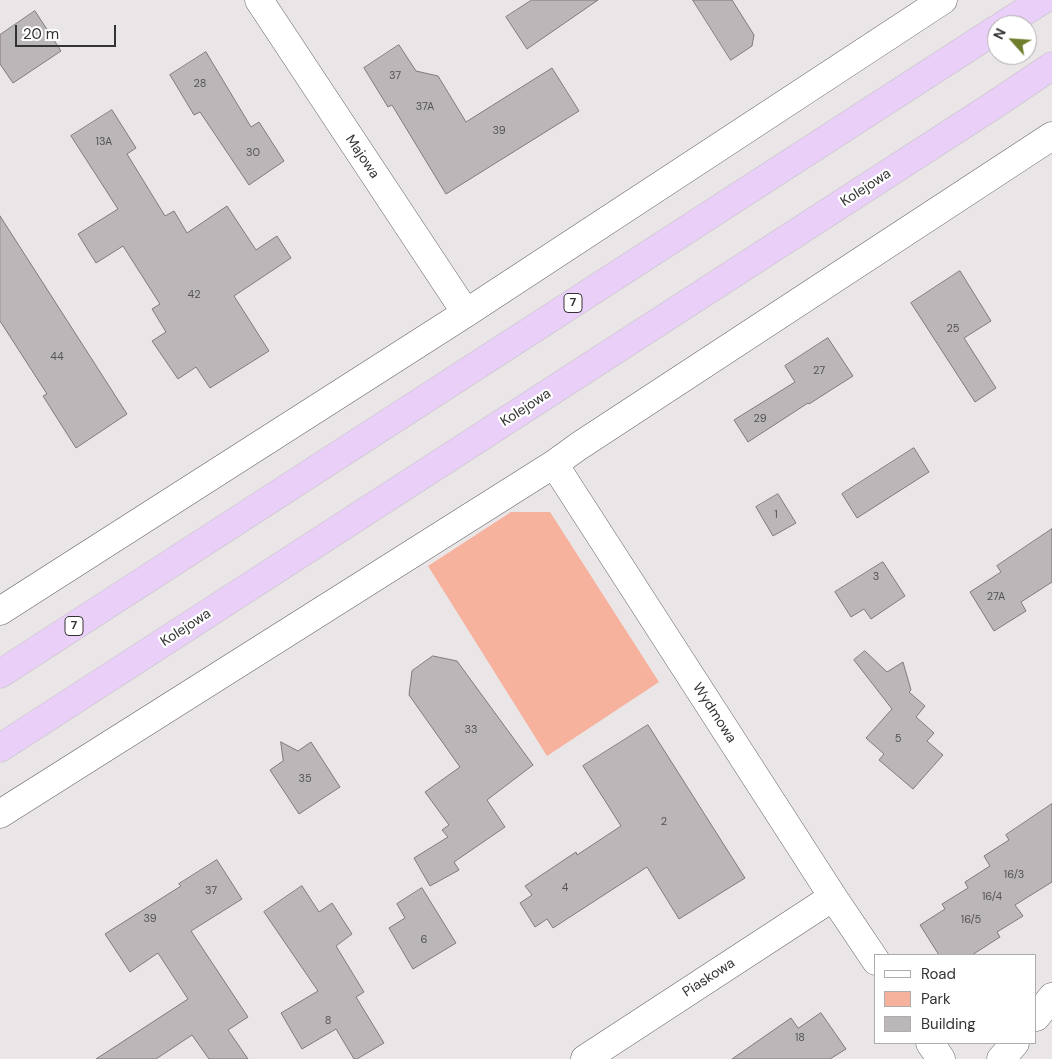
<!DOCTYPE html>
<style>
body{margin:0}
#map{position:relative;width:1052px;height:1059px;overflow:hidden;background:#eae6e8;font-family:"DM Sans",sans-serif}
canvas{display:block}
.legend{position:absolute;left:874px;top:954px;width:162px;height:90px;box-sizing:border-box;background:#fff;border:1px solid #aeadae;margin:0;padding:6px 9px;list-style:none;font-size:15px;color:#343334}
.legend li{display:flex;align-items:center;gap:10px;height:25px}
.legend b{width:25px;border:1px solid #aeadae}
.north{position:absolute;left:987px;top:15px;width:50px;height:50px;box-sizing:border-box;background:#fff;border:1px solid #aeadae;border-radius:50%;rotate:296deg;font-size:14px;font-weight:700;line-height:20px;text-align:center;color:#343334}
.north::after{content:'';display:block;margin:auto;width:18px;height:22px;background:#6d7e2d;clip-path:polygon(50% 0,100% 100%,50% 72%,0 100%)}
.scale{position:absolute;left:15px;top:25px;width:101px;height:22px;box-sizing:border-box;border:2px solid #343334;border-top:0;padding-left:6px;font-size:15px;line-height:18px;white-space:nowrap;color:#343334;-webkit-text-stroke:4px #fff;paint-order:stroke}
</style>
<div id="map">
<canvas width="1052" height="1059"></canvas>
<ul class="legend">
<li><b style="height:6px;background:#fff"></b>Road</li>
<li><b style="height:14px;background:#f7b29e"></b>Park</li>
<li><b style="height:14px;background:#bbb6b7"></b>Building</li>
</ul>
<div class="north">N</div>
<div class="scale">20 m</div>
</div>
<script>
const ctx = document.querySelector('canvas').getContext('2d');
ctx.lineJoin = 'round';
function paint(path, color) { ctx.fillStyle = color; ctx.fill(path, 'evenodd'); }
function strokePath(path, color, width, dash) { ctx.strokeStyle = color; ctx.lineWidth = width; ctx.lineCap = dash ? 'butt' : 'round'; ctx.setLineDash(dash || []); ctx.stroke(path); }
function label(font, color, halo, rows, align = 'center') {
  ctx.font = font + ' "DM Sans",sans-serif'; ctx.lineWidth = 4.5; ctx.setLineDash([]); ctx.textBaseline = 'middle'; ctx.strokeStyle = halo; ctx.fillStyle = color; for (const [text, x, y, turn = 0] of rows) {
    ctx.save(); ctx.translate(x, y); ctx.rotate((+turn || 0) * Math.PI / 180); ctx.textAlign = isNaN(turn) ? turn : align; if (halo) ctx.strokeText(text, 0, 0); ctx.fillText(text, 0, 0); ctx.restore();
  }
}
paint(new Path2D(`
 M 511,512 L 550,512 L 659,682 L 547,756 L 428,566 Z`), '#f7b29e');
const building = new Path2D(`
 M 532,0 L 598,0 L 527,49 L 506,17 Z
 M 693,0 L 732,0 L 754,35 L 752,46 L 731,60 Z
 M 35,11 L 61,51 L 13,83 L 0,64 L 0,35 Z
 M 399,45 L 416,71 L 438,76 L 466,122 L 552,68 L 579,111 L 446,194 L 392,105 L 388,107 L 364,68 Z
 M 206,52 L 251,127 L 259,122 L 284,161 L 249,185 L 200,112 L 194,115 L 170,75 Z
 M 112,110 L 136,148 L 127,154 L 165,216 L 174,211 L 187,233 L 227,206 L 256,250 L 277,236 L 291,258 L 234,296 L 269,351 L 210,388 L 196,367 L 178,379 L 152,341 L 166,332 L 152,309 L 160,304 L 123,246 L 96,263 L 78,234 L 118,209 L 71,136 Z
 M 0,216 L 127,414 L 76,448 L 43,396 L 47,394 L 0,321 Z
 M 960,271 L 991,321 L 964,338 L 996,388 L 975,402 L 911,303 Z
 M 828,338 L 853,376 L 809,404 L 808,403 L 748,442 L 734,420 L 795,382 L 785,366 Z
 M 914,448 L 929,472 L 857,518 L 842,494 Z
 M 778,494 L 796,523 L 773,536 L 756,507 Z
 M 1052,529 L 1052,582 L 1021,602 L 1026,611 L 994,631 L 970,592 L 1001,572 L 997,566 Z
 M 883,562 L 905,596 L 871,619 L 864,609 L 851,617 L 835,592 Z
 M 865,651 L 887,672 L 903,662 L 911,690 L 909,692 L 925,706 L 916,717 L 934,733 L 927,741 L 943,755 L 913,789 L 879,760 L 884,754 L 866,738 L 892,709 L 854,660 Z
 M 433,656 L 457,661 L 533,765 L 487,800 L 505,827 L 454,862 L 459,870 L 430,886 L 414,858 L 448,837 L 442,830 L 449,825 L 425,792 L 460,767 L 409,695 L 412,671 Z
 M 648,725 L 745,878 L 679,919 L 647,867 L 553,928 L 547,919 L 535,927 L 520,903 L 532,895 L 525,886 L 576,852 L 577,855 L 621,826 L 583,766 Z
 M 281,742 L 298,751 L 311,742 L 340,787 L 299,814 L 270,770 L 283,761 Z
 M 1052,804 L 1052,882 L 1015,905 L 1023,916 L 997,932 L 1000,937 L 972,955 L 939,955 L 920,925 L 945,909 L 942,904 L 968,888 L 965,882 L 990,866 L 984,856 L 1009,840 L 1006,835 Z
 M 217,860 L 242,899 L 191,931 L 248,1017 L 228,1030 L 248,1059 L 209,1059 L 192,1035 L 156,1059 L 96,1059 L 188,999 L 158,953 L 130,972 L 105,934 L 181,886 L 179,884 Z
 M 302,886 L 319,912 L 332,903 L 352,934 L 336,946 L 364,992 L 356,997 L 384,1043 L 357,1059 L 354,1059 L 336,1029 L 302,1049 L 281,1013 L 318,991 L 264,912 Z
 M 422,888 L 456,943 L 413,969 L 389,928 L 405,918 L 397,904 Z
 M 821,1013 L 846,1049 L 830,1059 L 732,1059 L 791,1018 L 798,1028 Z`);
paint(building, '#bbb6b7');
strokePath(building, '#7f7a7b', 1);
const minor = new Path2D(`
 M 259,0 L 466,313
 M 554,464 L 833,897 L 876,961
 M 0,611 L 466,313 L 943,0
 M 0,814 L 554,464 L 579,446 L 1052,136
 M 1036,1017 L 1052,997
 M 930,1043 L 941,1059
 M 585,1059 L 833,897
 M 1001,1059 L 1015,1043`);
const trunk = new Path2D(`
 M 1003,25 L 1043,0
 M 0,674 L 997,29
 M 0,748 L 994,105 L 1052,66`);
strokePath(minor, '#676466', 29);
strokePath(trunk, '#c2c2c2', 29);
strokePath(minor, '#fff', 28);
strokePath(trunk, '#eacff8', 28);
label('11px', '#565455', null, [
 ["37",395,76],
 ["28",200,84],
 ["37A",425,107],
 ["39",499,131],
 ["13A",104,142],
 ["30",253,153],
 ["42",194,295],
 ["25",953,329],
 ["44",57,357],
 ["27",819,371],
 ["29",760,419],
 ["1",776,515],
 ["3",876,577],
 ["27A",996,597],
 ["33",471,730],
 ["5",898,739],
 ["35",305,779],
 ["2",664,822],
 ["16/3",1014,875],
 ["4",565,888],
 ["37",211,891],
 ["16/4",992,897],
 ["39",150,919],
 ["16/5",971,920],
 ["6",424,940],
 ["8",328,1021],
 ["18",800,1038]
]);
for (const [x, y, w] of [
 [573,303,18],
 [74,626,18]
]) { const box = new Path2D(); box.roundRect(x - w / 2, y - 9.5, w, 19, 4); ctx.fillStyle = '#fff'; ctx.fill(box); strokePath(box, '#343334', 1); }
label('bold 12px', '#343334', null, [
 ["7",573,303],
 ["7",74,626]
]);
label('14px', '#343334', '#fff', [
 ["Majowa",362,157,56],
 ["Kolejowa",866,188,-33],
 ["Kolejowa",526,408,-33],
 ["Kolejowa",186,628,-33],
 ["Wydmowa",714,713,57],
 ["Piaskowa",709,978,-33]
]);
</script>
